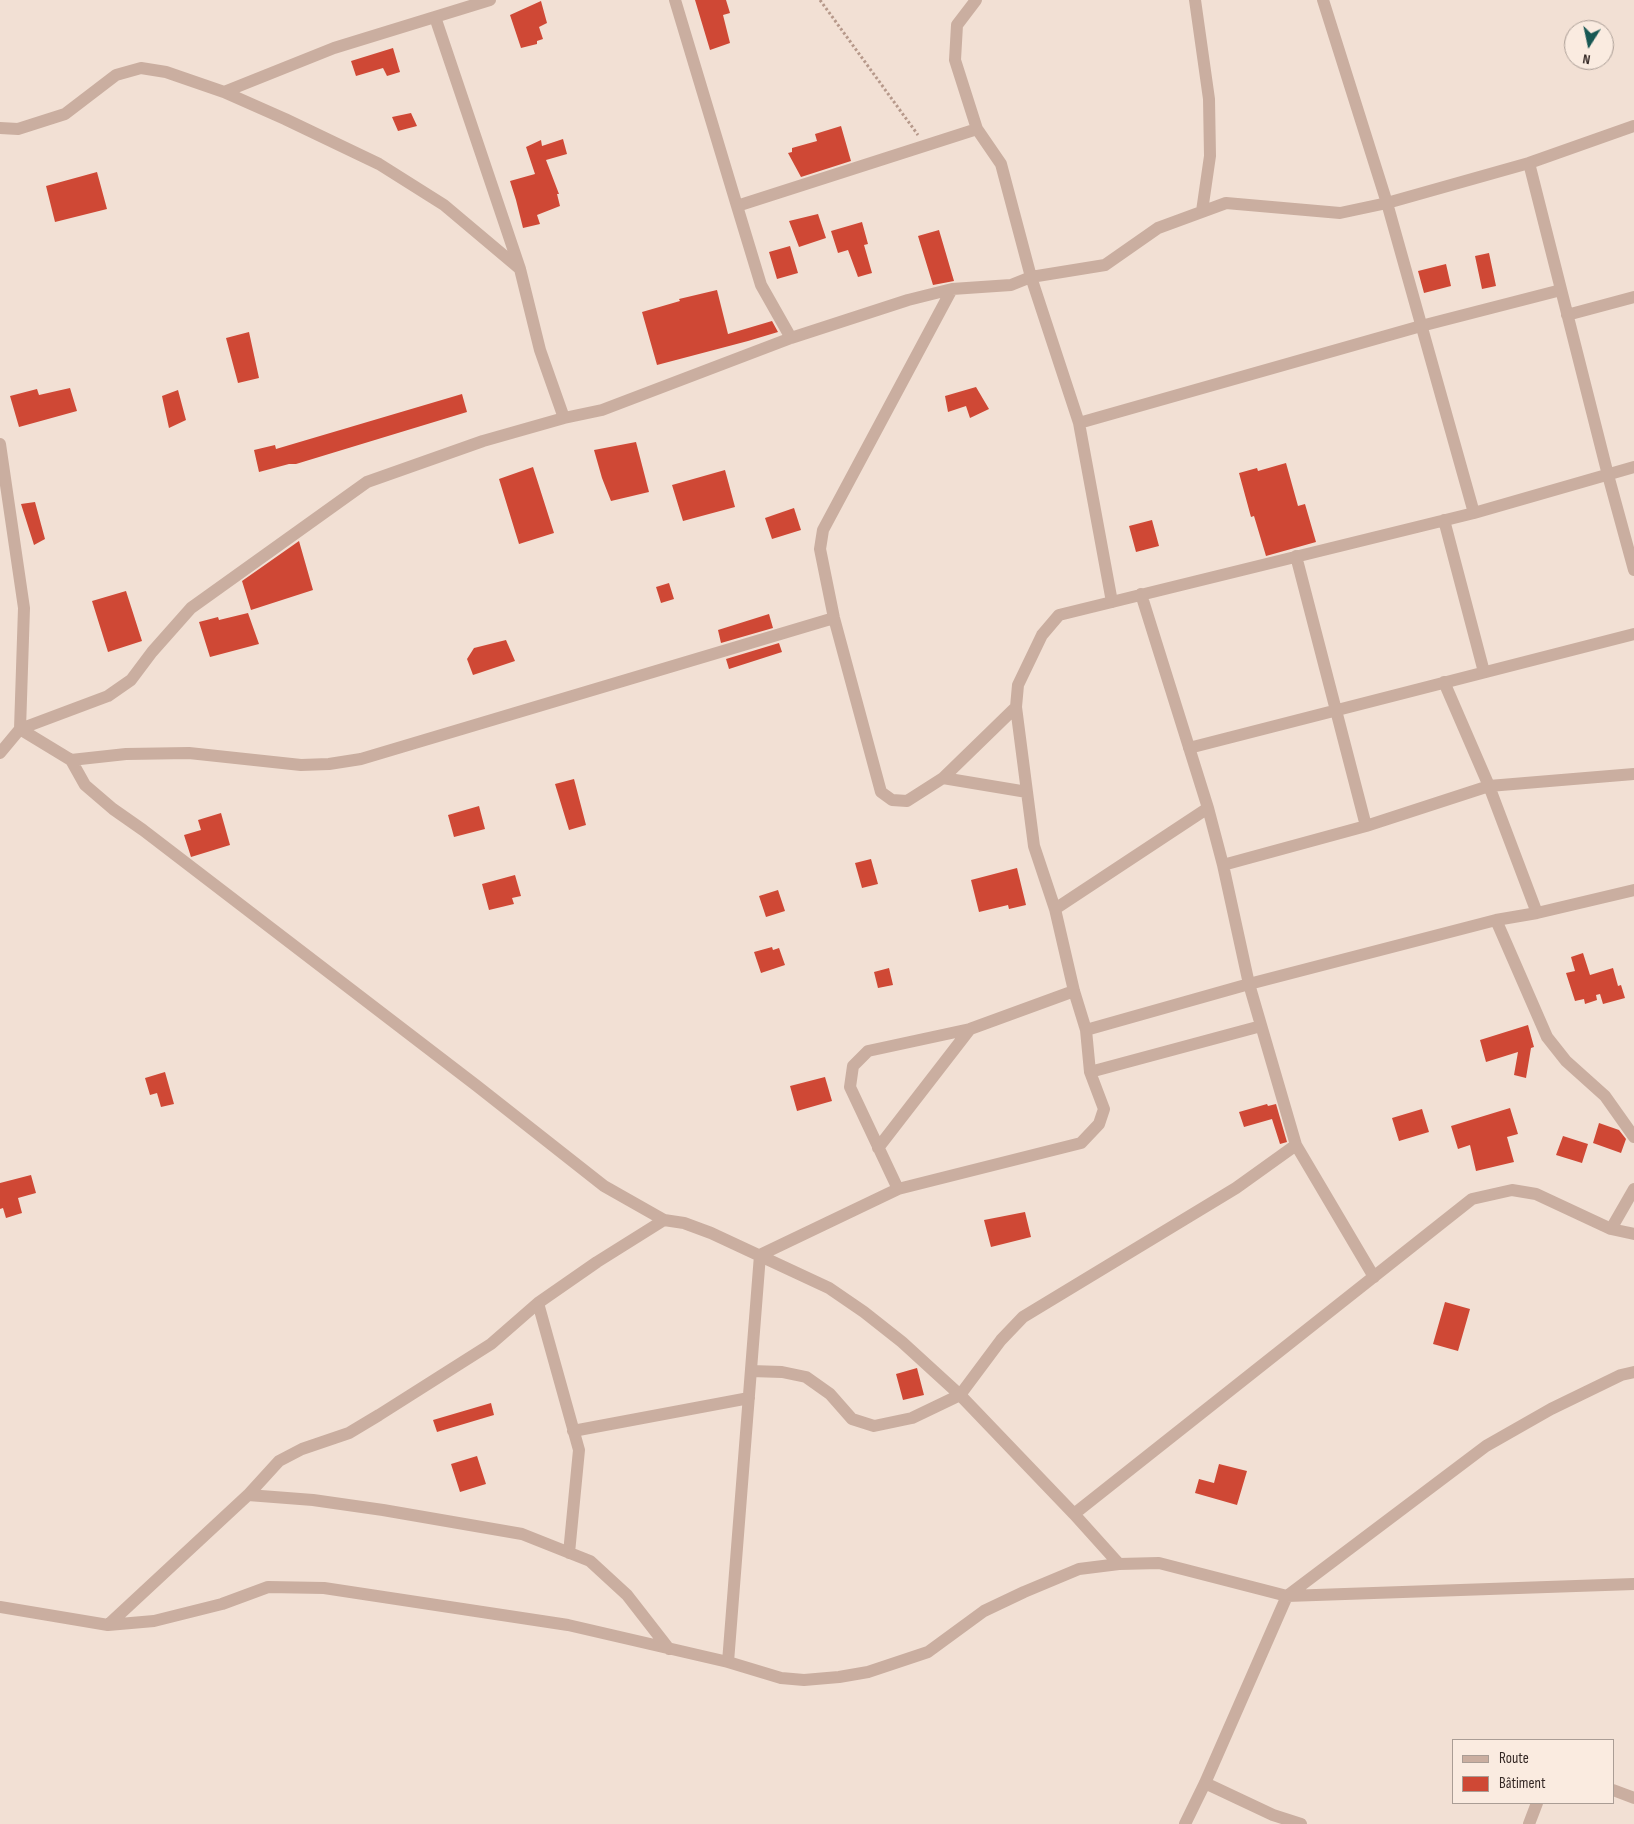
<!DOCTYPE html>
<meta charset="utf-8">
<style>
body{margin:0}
#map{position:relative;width:1634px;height:1824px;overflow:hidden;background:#f2e0d4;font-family:"Sofia Sans Condensed",sans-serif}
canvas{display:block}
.legend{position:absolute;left:1452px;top:1739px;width:162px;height:65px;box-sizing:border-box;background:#faebe0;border:1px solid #aa9d95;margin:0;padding:6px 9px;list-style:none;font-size:15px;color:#332724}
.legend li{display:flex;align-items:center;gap:10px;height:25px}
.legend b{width:25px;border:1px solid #aa9d95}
.north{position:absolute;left:1564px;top:20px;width:50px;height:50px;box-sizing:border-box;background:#faebe0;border:1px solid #aa9d95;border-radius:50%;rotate:190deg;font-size:14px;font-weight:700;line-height:20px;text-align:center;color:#332724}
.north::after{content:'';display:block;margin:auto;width:18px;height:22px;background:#175753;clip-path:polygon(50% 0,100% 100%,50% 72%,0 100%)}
</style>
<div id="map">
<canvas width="1634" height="1824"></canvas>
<ul class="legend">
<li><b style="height:6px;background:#caaea0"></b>Route</li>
<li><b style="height:14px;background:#cf4835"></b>Bâtiment</li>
</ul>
<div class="north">N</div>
</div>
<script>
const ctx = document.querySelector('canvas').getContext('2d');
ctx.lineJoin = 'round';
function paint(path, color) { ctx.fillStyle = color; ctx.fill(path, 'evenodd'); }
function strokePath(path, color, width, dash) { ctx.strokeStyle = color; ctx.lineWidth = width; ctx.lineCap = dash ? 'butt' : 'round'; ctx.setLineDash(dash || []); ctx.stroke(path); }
paint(new Path2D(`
 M 695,0 L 726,0 L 730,13 L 723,15 L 730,43 L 710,50 Z
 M 541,1 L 547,23 L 539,27 L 543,39 L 537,41 L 537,44 L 521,48 L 510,15 Z
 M 393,48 L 400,72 L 387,76 L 383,68 L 356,76 L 351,61 Z
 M 411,113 L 417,126 L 398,131 L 392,117 Z
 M 841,126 L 851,161 L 801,177 L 788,153 L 792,152 L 792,148 L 817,141 L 815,134 Z
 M 563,139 L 567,154 L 546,160 L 559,194 L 557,194 L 560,206 L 537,215 L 540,224 L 523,228 L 516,200 L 510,181 L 535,174 L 526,147 L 541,140 L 542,146 Z
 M 97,172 L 107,209 L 55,222 L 46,186 Z
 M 818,214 L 826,238 L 799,247 L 789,221 Z
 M 862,222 L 868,244 L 864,245 L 872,273 L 858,277 L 848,250 L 838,253 L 831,231 Z
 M 939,230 L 954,281 L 933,285 L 918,236 Z
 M 790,246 L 798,273 L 777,279 L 769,252 Z
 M 1489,253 L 1496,286 L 1482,289 L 1475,256 Z
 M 1446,264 L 1451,286 L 1424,293 L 1418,271 Z
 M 717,290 L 728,334 L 772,321 L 778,332 L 748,341 L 657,365 L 642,312 L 680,301 L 679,299 Z
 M 249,332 L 259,378 L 238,383 L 226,338 Z
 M 976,387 L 989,409 L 970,418 L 966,406 L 948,412 L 945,396 Z
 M 70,388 L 77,411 L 19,427 L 10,396 L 37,389 L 39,395 Z
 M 178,390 L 186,420 L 169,428 L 162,396 Z
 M 462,394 L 467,412 L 296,464 L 289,464 L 259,472 L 254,450 L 275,445 L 276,449 Z
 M 636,442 L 649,492 L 611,501 L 602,478 L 594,450 Z
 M 1286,463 L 1298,506 L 1305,504 L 1316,542 L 1266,556 L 1254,516 L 1251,517 L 1239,473 L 1257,468 L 1258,471 Z
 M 533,467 L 554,533 L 519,544 L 499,479 Z
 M 725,470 L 735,507 L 683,521 L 672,485 Z
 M 35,502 L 45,539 L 34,545 L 21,504 Z
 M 794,508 L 801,530 L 772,539 L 765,518 Z
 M 1152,520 L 1159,546 L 1136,552 L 1129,526 Z
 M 299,541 L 313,590 L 251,610 L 242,581 Z
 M 669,583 L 674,599 L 661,603 L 656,587 Z
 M 126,591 L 142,641 L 108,652 L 92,601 Z
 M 248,613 L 259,644 L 210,657 L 199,622 L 218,617 L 219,620 Z
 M 769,614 L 773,628 L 721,643 L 718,630 Z
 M 506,640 L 515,661 L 473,675 L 467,659 L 474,648 Z
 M 779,643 L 782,652 L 729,669 L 726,659 Z
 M 574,779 L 586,825 L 569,830 L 555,784 Z
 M 479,806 L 485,829 L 454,837 L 448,815 Z
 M 221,813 L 230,845 L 191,857 L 184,835 L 201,830 L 198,820 Z
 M 871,859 L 878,884 L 862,888 L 855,863 Z
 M 1017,868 L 1026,905 L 1009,909 L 1008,905 L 979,912 L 971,880 Z
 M 515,875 L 521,896 L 512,898 L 514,904 L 489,910 L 482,884 Z
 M 778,890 L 785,911 L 766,917 L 759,896 Z
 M 772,947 L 773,950 L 779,948 L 785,965 L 761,973 L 754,952 Z
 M 1583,953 L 1590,975 L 1613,968 L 1618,986 L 1621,985 L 1625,998 L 1603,1004 L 1600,994 L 1596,995 L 1597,1000 L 1585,1004 L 1584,999 L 1575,1001 L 1566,973 L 1575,971 L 1571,957 Z
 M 889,968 L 893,985 L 878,988 L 874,972 Z
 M 1528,1025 L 1534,1047 L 1531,1048 L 1526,1078 L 1514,1075 L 1518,1052 L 1486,1062 L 1480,1040 Z
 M 165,1072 L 174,1104 L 161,1107 L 157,1093 L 150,1095 L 145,1078 Z
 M 825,1077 L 832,1101 L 797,1111 L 790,1086 Z
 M 1267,1104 L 1268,1106 L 1276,1104 L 1287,1142 L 1280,1144 L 1272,1119 L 1244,1127 L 1239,1112 Z
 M 1510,1108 L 1518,1134 L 1507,1137 L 1514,1162 L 1476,1171 L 1470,1145 L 1458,1149 L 1451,1126 Z
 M 1422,1109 L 1429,1132 L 1399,1141 L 1392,1118 Z
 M 1599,1123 L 1619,1130 L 1626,1139 L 1621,1153 L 1593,1143 Z
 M 1563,1136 L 1588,1144 L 1582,1163 L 1556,1155 Z
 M 31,1175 L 36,1193 L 18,1198 L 22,1213 L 6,1218 L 3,1208 L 0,1209 L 0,1183 Z
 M 1025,1212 L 1031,1237 L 991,1247 L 984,1220 Z
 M 1445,1302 L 1470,1309 L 1458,1351 L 1433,1344 Z
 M 917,1368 L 924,1395 L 903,1400 L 896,1374 Z
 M 491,1403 L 494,1415 L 437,1432 L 433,1420 Z
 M 477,1456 L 486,1484 L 460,1492 L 451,1464 Z
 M 1219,1464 L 1247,1471 L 1237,1505 L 1195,1493 L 1199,1479 L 1214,1483 Z`), '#cf4835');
strokePath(new Path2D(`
 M 820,0 L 918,135`), '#b6988a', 3, [2.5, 2.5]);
strokePath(new Path2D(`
 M 675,0 L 737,206
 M 976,0 L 957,25 L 955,60 L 977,129 L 1001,164 L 1031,277 L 1079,423 L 1112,602
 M 1195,0 L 1209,99 L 1210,156 L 1202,211
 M 1323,0 L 1387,203 L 1474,513
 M 224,92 L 334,48 L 490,0
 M 0,128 L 18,129 L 65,114 L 116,75 L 141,68 L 166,72 L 224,92 L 285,119 L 379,164 L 444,205 L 520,269 L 435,17
 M 1529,163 L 1608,475 L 1634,570
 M 952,289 L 823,530 L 820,549 L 834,618 L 881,792 L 892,800 L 907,801 L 943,778 L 1016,707
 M 1567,315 L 1634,297
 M 791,338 L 761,285 L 737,206 L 977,129
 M 564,418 L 602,410 L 791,338 L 908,300 L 952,289 L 1011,285 L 1031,277 L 1105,265 L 1158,228 L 1226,203 L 1340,213 L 1387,203 L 1529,163 L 1634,126
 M 1079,423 L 1421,326 L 1561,290
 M 0,444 L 24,608 L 20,729
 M 1444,520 L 1484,672
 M 1296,556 L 1366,826
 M 1444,682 L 1489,786 L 1537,913
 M 20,729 L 71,760 L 85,785 L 113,809 L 143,830 L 477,1086 L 604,1186 L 664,1220 L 684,1223 L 711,1233 L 829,1288 L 864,1312 L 902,1342 L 960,1395 L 1074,1514 L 1119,1564
 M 1189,748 L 1634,634
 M 0,753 L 20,729 L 108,696 L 131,680 L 152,652 L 191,608 L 367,482 L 483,441 L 564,418 L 540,350 L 520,269
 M 71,760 L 126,754 L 189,753 L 301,765 L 329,764 L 361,759 L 834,618
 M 943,778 L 1027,792
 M 1223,865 L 1366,826 L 1489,786 L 1634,774
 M 1055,909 L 1034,846 L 1016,707 L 1018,685 L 1042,635 L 1059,615 L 1474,513 L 1634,467
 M 1496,920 L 1547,1037 L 1566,1061 L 1605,1096 L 1634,1137
 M 1086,1030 L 1249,984 L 1496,920 L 1537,913 L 1634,890
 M 1090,1072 L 1261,1026
 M 1296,1145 L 1374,1277
 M 878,1148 L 970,1029
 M 898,1189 L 1081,1143 L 1099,1124 L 1104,1109 L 1090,1072 L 1086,1030 L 1074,991 L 1055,909 L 1208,808
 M 1611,1229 L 1634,1189
 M 538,1303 L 579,1450 L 569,1553
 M 751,1371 L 782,1372 L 806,1377 L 830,1394 L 852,1419 L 874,1426 L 912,1418 L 960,1395 L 1001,1340 L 1023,1317 L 1236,1188 L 1296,1145 L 1249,984 L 1223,865 L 1208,808 L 1141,594
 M 573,1431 L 749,1398
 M 248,1495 L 313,1500 L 383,1510 L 522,1534 L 590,1561 L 627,1595 L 669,1649
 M 1074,1514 L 1472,1199 L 1512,1190 L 1536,1194 L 1611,1229 L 1634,1234
 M 0,1607 L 108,1625 L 154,1621 L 222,1604 L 268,1587 L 324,1588 L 568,1625 L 728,1662 L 781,1678 L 804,1680 L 839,1677 L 868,1672 L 928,1652 L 984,1611 L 1024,1592 L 1079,1569 L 1119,1564 L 1159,1563 L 1287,1596 L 1634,1584
 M 108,1625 L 248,1495 L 279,1461 L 302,1449 L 349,1433 L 379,1415 L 491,1344 L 538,1303 L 597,1262 L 664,1220
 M 728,1662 L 760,1255 L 898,1189 L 850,1087 L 853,1066 L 868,1051 L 970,1029 L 1074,991
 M 1205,1783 L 1273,1815 L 1301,1824
 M 1613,1790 L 1634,1798
 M 1185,1824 L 1205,1783 L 1287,1596 L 1486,1446 L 1551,1409 L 1621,1375 L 1634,1372
 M 1529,1824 L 1537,1803`), '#caaea0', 12);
</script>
